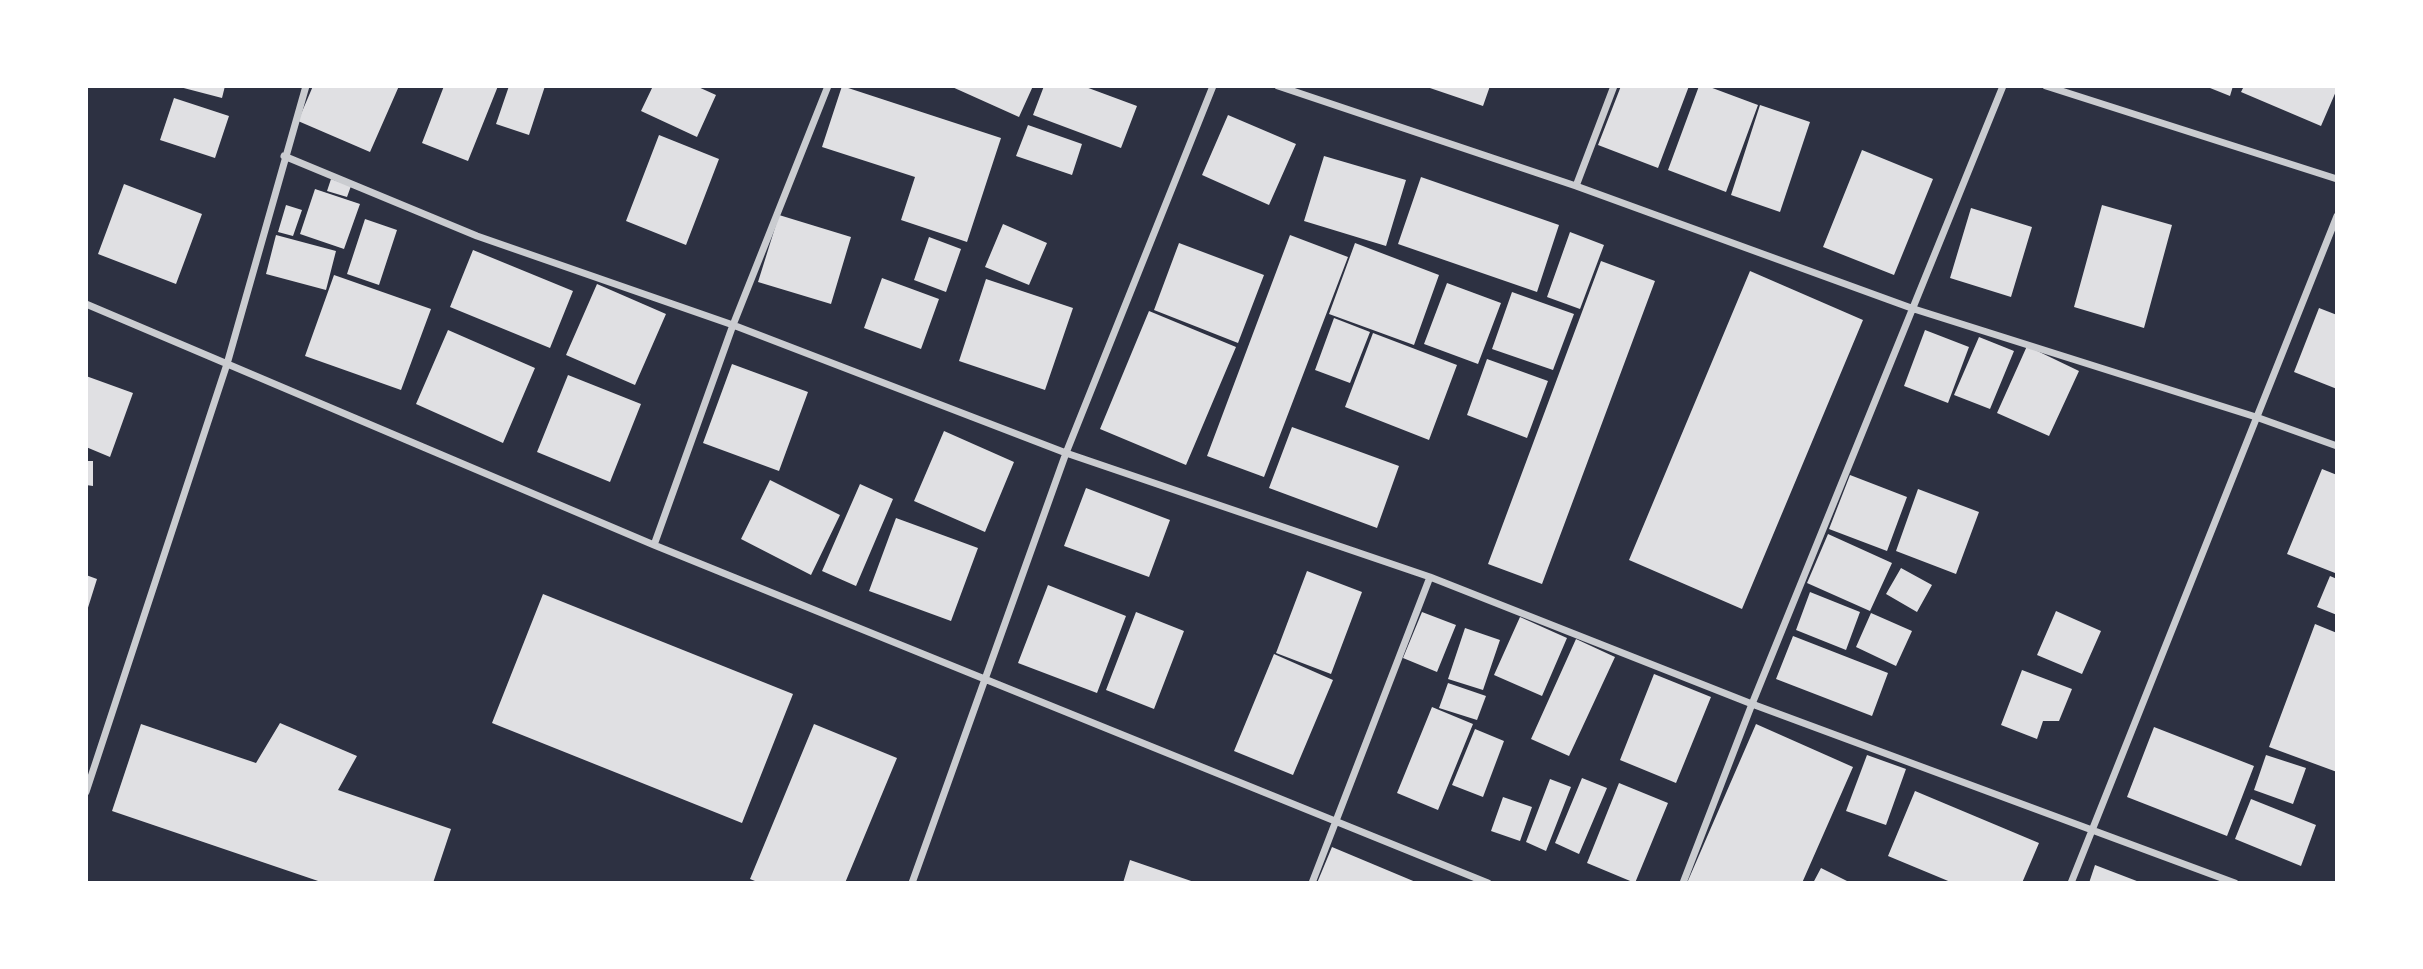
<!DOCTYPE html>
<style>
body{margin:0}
#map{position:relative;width:2423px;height:969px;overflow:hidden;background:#2d3142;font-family:Karla,sans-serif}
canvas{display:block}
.frame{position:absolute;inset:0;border:88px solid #fff;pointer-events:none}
</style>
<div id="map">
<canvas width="2423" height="969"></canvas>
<div class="frame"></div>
</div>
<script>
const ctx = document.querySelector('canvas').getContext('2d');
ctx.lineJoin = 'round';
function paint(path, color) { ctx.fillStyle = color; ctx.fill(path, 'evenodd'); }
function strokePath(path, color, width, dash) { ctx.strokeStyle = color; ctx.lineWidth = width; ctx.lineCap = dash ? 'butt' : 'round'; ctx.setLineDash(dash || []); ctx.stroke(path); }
paint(new Path2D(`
 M 176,86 L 225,86 L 222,98 Z
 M 313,86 L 399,86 L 370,152 L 298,121 Z
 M 444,86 L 498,86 L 468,161 L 422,143 Z
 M 509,86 L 545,86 L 529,135 L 496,124 Z
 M 653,86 L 696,86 L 716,95 L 697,137 L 641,111 Z
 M 842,86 L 1001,138 L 967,242 L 901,220 L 915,177 L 822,147 Z
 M 950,86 L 1033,86 L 1019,117 Z
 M 1044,86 L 1083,86 L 1137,106 L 1121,148 L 1033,115 Z
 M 1424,86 L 1490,86 L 1483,106 Z
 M 1621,86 L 1689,86 L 1658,168 L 1598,145 Z
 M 1699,86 L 1707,86 L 1758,105 L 1726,192 L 1668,170 Z
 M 2205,86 L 2233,86 L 2230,96 Z
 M 2244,86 L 2337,86 L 2337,89 L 2321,126 L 2241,92 Z
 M 174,98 L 229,116 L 215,158 L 160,140 Z
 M 1760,105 L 1810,122 L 1780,212 L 1731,195 Z
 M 1228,115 L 1296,144 L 1269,205 L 1202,175 Z
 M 1028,125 L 1082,144 L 1072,175 L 1016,156 Z
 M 659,135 L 719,159 L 686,245 L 626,221 Z
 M 1862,150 L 1933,179 L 1894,275 L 1823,247 Z
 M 1324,156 L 1406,180 L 1386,246 L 1304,221 Z
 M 1421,177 L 1559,225 L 1537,292 L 1398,244 Z
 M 331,179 L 351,186 L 347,197 L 327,191 Z
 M 124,184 L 202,214 L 176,284 L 98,254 Z
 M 315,189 L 360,204 L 344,249 L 300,234 Z
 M 286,205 L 302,210 L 293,236 L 278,232 Z
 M 2102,205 L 2172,225 L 2144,328 L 2074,307 Z
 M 1971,208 L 2032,227 L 2011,297 L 1950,278 Z
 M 779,215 L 851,237 L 831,304 L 758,282 Z
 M 365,219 L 397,230 L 379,285 L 347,274 Z
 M 1003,224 L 1047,243 L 1029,285 L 985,267 Z
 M 1570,232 L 1604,245 L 1580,309 L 1547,297 Z
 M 276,235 L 336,251 L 326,290 L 266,274 Z
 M 1290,235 L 1348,257 L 1264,477 L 1207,456 Z
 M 929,237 L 961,249 L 946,292 L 914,280 Z
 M 1179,243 L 1264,275 L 1238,343 L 1154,310 Z
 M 1355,243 L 1439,275 L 1414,345 L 1329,314 Z
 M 473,250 L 573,291 L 550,348 L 450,307 Z
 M 1601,261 L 1655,281 L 1542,584 L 1488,564 Z
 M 1750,271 L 1863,320 L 1742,609 L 1629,560 Z
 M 334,275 L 431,309 L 401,390 L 305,356 Z
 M 882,278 L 939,299 L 921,349 L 864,328 Z
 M 986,279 L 1073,308 L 1045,390 L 959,361 Z
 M 1447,283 L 1501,303 L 1478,364 L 1424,344 Z
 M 597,284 L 666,314 L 635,385 L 566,355 Z
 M 1512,292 L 1574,314 L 1553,370 L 1492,349 Z
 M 2319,308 L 2337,315 L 2337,389 L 2294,372 Z
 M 1149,311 L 1236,347 L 1186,465 L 1100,429 Z
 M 1334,318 L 1370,332 L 1350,383 L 1315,370 Z
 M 448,330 L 535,368 L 503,443 L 416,404 Z
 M 1925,330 L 1969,347 L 1948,403 L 1904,386 Z
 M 1373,333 L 1457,365 L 1429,440 L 1345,407 Z
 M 1979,337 L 2014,351 L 1990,409 L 1954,395 Z
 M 2027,346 L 2079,371 L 2049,436 L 1997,413 Z
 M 1487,359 L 1548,381 L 1527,438 L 1467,415 Z
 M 732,364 L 808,392 L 779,471 L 703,443 Z
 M 568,375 L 641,404 L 610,482 L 537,452 Z
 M 86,376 L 133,393 L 110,457 L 86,447 Z
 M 1292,427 L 1399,466 L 1377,528 L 1269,488 Z
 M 944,431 L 1014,462 L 985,532 L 914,501 Z
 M 86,461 L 93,461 L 93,486 L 86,485 Z
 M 2322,469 L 2337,475 L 2335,573 L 2287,554 Z
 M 1850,475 L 1907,497 L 1887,551 L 1829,529 Z
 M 770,480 L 840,515 L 811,575 L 741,539 Z
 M 860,484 L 893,499 L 856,586 L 822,571 Z
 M 1086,488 L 1170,520 L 1149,577 L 1064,546 Z
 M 1918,489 L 1979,512 L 1956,574 L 1896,551 Z
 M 896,518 L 978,548 L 951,621 L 869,591 Z
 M 1828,534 L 1892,563 L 1870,611 L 1807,583 Z
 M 1901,568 L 1932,585 L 1917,612 L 1886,594 Z
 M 1307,571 L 1362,592 L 1331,674 L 1276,653 Z
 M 86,575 L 97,579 L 86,614 Z
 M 2330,576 L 2337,579 L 2337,615 L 2317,607 Z
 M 1048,585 L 1126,616 L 1097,693 L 1018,663 Z
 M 1810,592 L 1860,612 L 1846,650 L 1796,630 Z
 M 543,594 L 793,694 L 742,823 L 492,723 Z
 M 2056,611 L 2101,631 L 2082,674 L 2037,655 Z
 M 1136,612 L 1184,631 L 1154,709 L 1106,690 Z
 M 1422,612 L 1456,625 L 1437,672 L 1403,658 Z
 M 1871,613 L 1912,631 L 1896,666 L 1856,647 Z
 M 1520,617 L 1567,638 L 1542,696 L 1494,675 Z
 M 2315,624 L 2337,633 L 2337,772 L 2269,747 Z
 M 1465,628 L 1500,640 L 1483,690 L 1448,679 Z
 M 1793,636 L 1888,673 L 1872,716 L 1776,679 Z
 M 1576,639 L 1615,657 L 1569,756 L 1531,739 Z
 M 1274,654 L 1333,680 L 1293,775 L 1234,751 Z
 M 2022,670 L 2072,689 L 2059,721 L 2043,721 L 2037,739 L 2001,725 Z
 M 1654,674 L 1711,697 L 1676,783 L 1620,760 Z
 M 1448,683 L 1486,696 L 1477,720 L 1439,708 Z
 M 1432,707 L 1473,724 L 1438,810 L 1397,793 Z
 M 280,723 L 357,756 L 338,790 L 451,829 L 433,883 L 324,883 L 112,811 L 141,724 L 256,763 Z
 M 814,724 L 897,758 L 845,883 L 760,883 L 750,879 Z
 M 1756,724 L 1853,767 L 1802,883 L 1687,883 Z
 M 2154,727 L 2254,766 L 2227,836 L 2127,797 Z
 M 1475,729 L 1504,741 L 1483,797 L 1452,785 Z
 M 1867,755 L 1906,769 L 1886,825 L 1846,811 Z
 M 2266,755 L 2306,768 L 2293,804 L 2254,790 Z
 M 1582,778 L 1607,788 L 1579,854 L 1555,843 Z
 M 1550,779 L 1571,787 L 1546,851 L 1526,842 Z
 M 1619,783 L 1668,803 L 1635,883 L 1587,863 Z
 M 1915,791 L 2039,843 L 2022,883 L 1953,883 L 1888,856 Z
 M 1503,797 L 1532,807 L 1520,841 L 1491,831 Z
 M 2251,799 L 2316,825 L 2301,866 L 2235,839 Z
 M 1332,847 L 1418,883 L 1317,883 Z
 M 1130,860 L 1197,883 L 1123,883 Z
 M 2095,865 L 2142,883 L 2089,883 Z
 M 1821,868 L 1851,883 L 1813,883 Z`), '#e0e0e3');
strokePath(new Path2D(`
 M 1278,86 L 1576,186 L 1914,309 L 2256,417 L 2337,446
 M 2046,86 L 2337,179
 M 284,156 L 477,236 L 733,325 L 1066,453 L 1430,577 L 1752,704 L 2235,883
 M 1576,186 L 1614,86
 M 86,304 L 654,545 L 1488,883
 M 654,545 L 733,325 L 828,86
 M 86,792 L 227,364 L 306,86
 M 912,883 L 1066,453 L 1213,86
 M 1312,883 L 1430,577
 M 1683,883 L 1752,704 L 2003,86
 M 2071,883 L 2337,216`), '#caccd0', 7);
</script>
